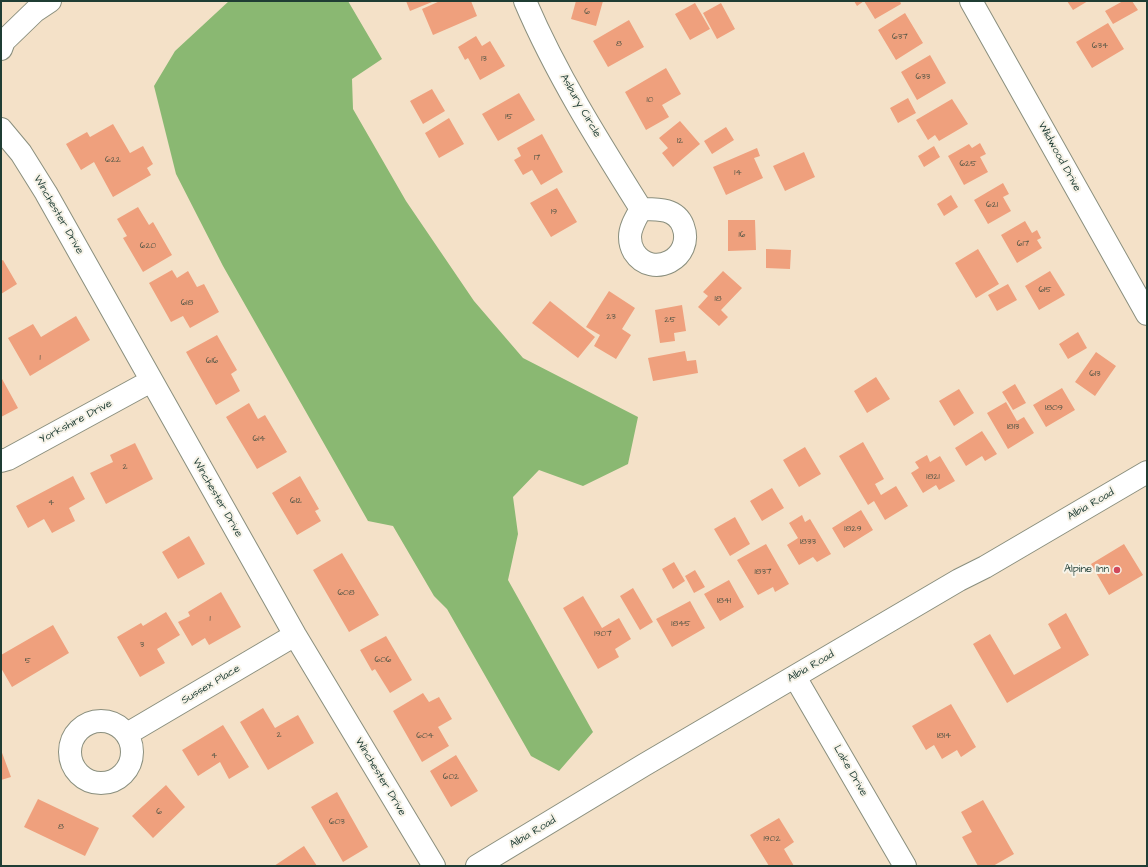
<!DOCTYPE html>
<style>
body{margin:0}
#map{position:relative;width:1148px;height:867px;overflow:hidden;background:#f4e1c8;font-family:"Architects Daughter",sans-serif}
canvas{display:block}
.frame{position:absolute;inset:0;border:2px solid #1f3d34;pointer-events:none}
</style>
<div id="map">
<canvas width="1148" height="867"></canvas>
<div class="frame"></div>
</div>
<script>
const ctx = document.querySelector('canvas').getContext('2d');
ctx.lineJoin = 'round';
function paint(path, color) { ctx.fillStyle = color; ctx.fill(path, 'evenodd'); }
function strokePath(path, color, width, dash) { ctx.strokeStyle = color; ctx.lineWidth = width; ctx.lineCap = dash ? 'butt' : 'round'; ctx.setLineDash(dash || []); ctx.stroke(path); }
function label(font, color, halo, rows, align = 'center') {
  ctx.font = font + ' "Architects Daughter",sans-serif'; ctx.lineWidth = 4; ctx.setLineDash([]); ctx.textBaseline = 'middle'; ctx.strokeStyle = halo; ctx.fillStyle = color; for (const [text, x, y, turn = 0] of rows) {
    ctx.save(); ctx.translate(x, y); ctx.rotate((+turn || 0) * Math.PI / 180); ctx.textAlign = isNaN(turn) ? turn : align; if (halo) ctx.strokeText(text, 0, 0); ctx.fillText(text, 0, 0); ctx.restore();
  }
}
paint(new Path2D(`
 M 229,1 L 348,1 L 382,59 L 352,79 L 353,109 L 406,201 L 474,301 L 523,358 L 638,417 L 628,464 L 583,486 L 539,470 L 513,497 L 518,534 L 508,580 L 593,732 L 559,771 L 531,756 L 447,609 L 434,596 L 393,526 L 368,521 L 223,266 L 176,174 L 154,86 L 175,51 Z`), '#8ab872');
paint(new Path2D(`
 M 406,1 L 432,1 L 432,2 L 410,11 Z
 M 440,1 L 471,1 L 477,16 L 433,35 L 422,9 Z
 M 576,1 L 603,1 L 596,26 L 571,19 Z
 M 854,1 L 900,1 L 901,4 L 875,19 L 864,1 L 857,6 Z
 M 1067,1 L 1088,1 L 1073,10 Z
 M 1123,1 L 1132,1 L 1138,10 L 1113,24 L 1105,11 Z
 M 695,3 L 710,29 L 690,40 L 675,14 Z
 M 721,3 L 735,29 L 717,39 L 703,13 Z
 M 905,13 L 923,43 L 896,60 L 878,30 Z
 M 629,20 L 644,47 L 608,67 L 593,41 Z
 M 1108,23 L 1124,49 L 1092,68 L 1076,42 Z
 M 476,36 L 482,46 L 490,41 L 505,66 L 480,80 L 468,58 L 465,60 L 458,47 Z
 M 930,55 L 946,83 L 917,100 L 901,72 Z
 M 666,68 L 681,94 L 662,105 L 669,117 L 646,130 L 625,92 Z
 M 432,89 L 445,111 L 423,124 L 410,101 Z
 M 519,93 L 535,120 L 498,141 L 482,114 Z
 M 908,98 L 916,113 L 898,123 L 890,108 Z
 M 952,99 L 968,124 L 939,141 L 935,135 L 928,140 L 916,120 Z
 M 449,118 L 464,144 L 439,158 L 425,133 Z
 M 680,121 L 700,144 L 673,167 L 662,153 L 668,148 L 659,138 Z
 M 113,124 L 130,153 L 143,146 L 153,164 L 147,168 L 151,175 L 113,197 L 94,162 L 81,170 L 66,144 L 87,132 L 90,137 Z
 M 726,127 L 734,140 L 712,154 L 704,141 Z
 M 542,134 L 563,172 L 541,185 L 532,170 L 523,175 L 514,160 L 521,156 L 517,148 Z
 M 980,143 L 986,154 L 980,157 L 988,172 L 964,185 L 948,156 L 969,144 L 972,148 Z
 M 934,146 L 940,157 L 924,167 L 918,156 Z
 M 757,148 L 760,156 L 754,158 L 763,178 L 726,195 L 713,167 Z
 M 804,152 L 815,177 L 785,191 L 773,166 Z
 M 1003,183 L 1009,194 L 1003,197 L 1011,211 L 988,224 L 974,200 Z
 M 557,188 L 577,222 L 551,237 L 530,203 Z
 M 951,195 L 958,207 L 944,216 L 937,204 Z
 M 138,207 L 149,225 L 153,222 L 172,255 L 143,272 L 123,238 L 127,236 L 117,219 Z
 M 728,220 L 755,220 L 756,250 L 728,251 Z
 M 1025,221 L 1032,233 L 1037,230 L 1041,238 L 1037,240 L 1042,248 L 1017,263 L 1001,235 Z
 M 766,249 L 791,250 L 790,269 L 766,268 Z
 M 978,249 L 999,284 L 976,298 L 955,263 Z
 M 3,260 L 17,284 L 1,294 L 1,261 Z
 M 172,270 L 177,278 L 188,271 L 197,287 L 204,284 L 219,312 L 190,328 L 183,316 L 171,322 L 149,283 Z
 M 723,271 L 742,288 L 721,310 L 728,317 L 719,326 L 698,307 L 708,296 L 703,292 Z
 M 1050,271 L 1065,295 L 1039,310 L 1025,286 Z
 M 1008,284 L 1017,300 L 997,311 L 988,295 Z
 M 609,291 L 635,308 L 622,329 L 631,335 L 616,359 L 594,346 L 600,335 L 586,327 Z
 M 550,301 L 595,337 L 578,358 L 532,323 Z
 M 682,305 L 686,331 L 674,333 L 675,341 L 660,343 L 655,310 Z
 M 76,316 L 90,340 L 30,376 L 8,338 L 33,324 L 41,337 Z
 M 1078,332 L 1087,348 L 1068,359 L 1059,344 Z
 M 217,335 L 237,370 L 231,374 L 240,391 L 216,405 L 186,352 Z
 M 685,351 L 687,361 L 696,360 L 698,373 L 653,381 L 648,358 Z
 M 1096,352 L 1116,366 L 1095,396 L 1075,382 Z
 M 1,377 L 18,408 L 1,417 Z
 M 876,377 L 890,399 L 867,413 L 854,391 Z
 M 1015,384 L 1026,403 L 1013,410 L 1002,392 Z
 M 1062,388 L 1075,410 L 1046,427 L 1033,405 Z
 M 959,389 L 974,413 L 954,426 L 939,401 Z
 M 1006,402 L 1017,421 L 1024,417 L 1034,433 L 1008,449 L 987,413 Z
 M 249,403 L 258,419 L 265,415 L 287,452 L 257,469 L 226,417 Z
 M 982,431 L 997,454 L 985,461 L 982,456 L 966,466 L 955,448 Z
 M 863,442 L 884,479 L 875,484 L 881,495 L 896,486 L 908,506 L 885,520 L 874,501 L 868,505 L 839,456 Z
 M 135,443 L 153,479 L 106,504 L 90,473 L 113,462 L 110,455 Z
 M 805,447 L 821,474 L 799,487 L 783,460 Z
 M 927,455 L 930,462 L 940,456 L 955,481 L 939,490 L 936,485 L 923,493 L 911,473 L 919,468 L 915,462 Z
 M 73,476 L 85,499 L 69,508 L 75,521 L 52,533 L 44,519 L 28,528 L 16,506 Z
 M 300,476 L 319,509 L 315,511 L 321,521 L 297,535 L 272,493 Z
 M 772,488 L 784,508 L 762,521 L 750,501 Z
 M 861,510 L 873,530 L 844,548 L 832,528 Z
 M 802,515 L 805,522 L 810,519 L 831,554 L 817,562 L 813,557 L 799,565 L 787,545 L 798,538 L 789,523 Z
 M 735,517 L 750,544 L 730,556 L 714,529 Z
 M 189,536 L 205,564 L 178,579 L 162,552 Z
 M 766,544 L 789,584 L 775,592 L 773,587 L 758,595 L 737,560 Z
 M 1124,544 L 1143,575 L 1109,595 L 1091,564 Z
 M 342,553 L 379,615 L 349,632 L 313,570 Z
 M 674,562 L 685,581 L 673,589 L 662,569 Z
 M 695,570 L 705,587 L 694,593 L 685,576 Z
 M 729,580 L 744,607 L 720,621 L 704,594 Z
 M 633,588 L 653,622 L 640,630 L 620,596 Z
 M 221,592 L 241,627 L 209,645 L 205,638 L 192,646 L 178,622 L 190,616 L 188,612 Z
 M 583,596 L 602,628 L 619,618 L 631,639 L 615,649 L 619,657 L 598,669 L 563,608 Z
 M 690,601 L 705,628 L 672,647 L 656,619 Z
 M 166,612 L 180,635 L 157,649 L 165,663 L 140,677 L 117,637 L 141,623 L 143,626 Z
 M 1066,613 L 1089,655 L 1007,703 L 973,644 L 990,634 L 1014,675 L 1061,648 L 1048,624 Z
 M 53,625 L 69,653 L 12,687 L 1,668 L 1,655 Z
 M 386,636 L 412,680 L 390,693 L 375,669 L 372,671 L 360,650 Z
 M 423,693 L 429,702 L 439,697 L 452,719 L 438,727 L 449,746 L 422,762 L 393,711 Z
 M 951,704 L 976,747 L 961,757 L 957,750 L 942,759 L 934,745 L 926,750 L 912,726 Z
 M 263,708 L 275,728 L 298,715 L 314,743 L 268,770 L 240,722 Z
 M 223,725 L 249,767 L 229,779 L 220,762 L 198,776 L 182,750 Z
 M 1,750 L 11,777 L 1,780 Z
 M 456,755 L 478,791 L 451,807 L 430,771 Z
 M 166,785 L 185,807 L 153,838 L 132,816 Z
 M 337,792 L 368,847 L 343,862 L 311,807 Z
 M 38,799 L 99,828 L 85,856 L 24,827 Z
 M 983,800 L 1014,854 L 993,866 L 978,866 L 962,837 L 972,832 L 961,812 Z
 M 779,818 L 794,842 L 784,849 L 794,866 L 769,866 L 750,835 Z
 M 304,846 L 317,866 L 274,866 Z`), '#efa07d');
const minor = new Path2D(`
 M 525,1 C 556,74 599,142 641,209
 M 971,1 L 1147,314
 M 1,49 L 4,41 L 35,11 L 50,1
 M 1,129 L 21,153 L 46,193 L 295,635 L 434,866
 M 641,209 C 657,209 676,208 683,226 C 695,258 652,280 634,252 C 631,247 630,242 630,237 C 630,227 636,218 641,209 Z
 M 1,461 L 8,459 L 151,381
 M 795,677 L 905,866
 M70 752a31 31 0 1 1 62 0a31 31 0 1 1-62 0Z
 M 127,734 L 295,635
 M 477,866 L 644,765 L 959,580 L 985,567 L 1147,472`);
strokePath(minor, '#8a8f7e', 24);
strokePath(minor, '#fff', 22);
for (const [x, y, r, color] of [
 [1117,570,4,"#d1495b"]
]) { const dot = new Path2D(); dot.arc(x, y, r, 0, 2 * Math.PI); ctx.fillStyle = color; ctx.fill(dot); strokePath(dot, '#f7f3e8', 1.5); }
label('9px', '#535646', null, [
 ["6",587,12],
 ["637",900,37],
 ["8",619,44],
 ["634",1100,46],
 ["13",484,59],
 ["633",923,77],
 ["10",650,100],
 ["15",509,117],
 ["12",680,141],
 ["17",537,158],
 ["622",113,160],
 ["625",968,164],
 ["14",738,173],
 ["621",992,205],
 ["19",554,212],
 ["16",742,235],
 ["617",1023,244],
 ["620",148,246],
 ["615",1045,290],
 ["18",718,299],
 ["618",187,303],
 ["23",611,317],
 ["25",670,320],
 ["1",40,358],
 ["616",212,361],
 ["613",1095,374],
 ["1809",1054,408],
 ["1813",1013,427],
 ["614",259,439],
 ["2",125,467],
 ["1821",933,477],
 ["612",296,501],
 ["4",51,503],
 ["1829",853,529],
 ["1833",808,542],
 ["1837",763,572],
 ["608",346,593],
 ["1841",724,601],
 ["1",210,619],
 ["1845",681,624],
 ["1907",603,634],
 ["3",142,645],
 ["606",383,660],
 ["5",28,661],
 ["2",279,735],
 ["604",425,736],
 ["1814",944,736],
 ["4",214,756],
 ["602",451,777],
 ["6",159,812],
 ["603",337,822],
 ["8",61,827],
 ["1902",772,839]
]);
label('11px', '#1f3d34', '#f7f3e8', [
 ["Asbury Circle",580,106,60],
 ["Wildwood Drive",1059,157,61],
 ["Winchester Drive",58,215,60],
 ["Yorkshire Drive",76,422,-28],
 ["Winchester Drive",217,498,60],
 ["Albia Road",1091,505,-30],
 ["Albia Road",811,667,-30],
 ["Sussex Place",211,685,-31],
 ["Lake Drive",850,771,60],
 ["Winchester Drive",380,777,59],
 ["Albia Road",533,833,-31]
]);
label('11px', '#1f3d34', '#f7f3e8', [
 ["Alpine Inn",1109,570]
], 'right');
</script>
